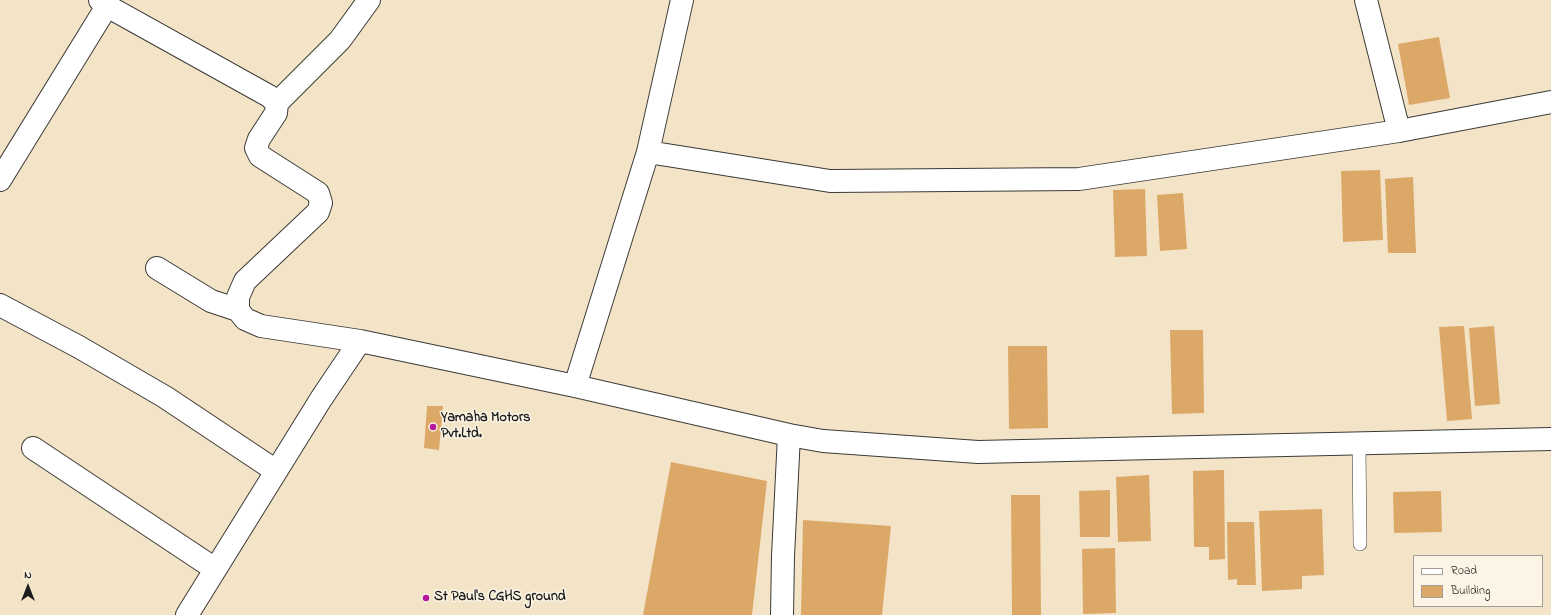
<!DOCTYPE html>
<style>
body{margin:0}
#map{position:relative;width:1551px;height:615px;overflow:hidden;background:#f3e4c8;font-family:"Indie Flower",sans-serif}
canvas{display:block}
.legend{position:absolute;left:1413px;top:555px;width:130px;height:52px;box-sizing:border-box;background:#fcf5e5;border:1px solid #a29e95;margin:0;padding:5px 7px;list-style:none;font-size:12px;color:#1c1c1c}
.legend li{display:flex;align-items:center;gap:8px;height:20px}
.legend b{width:20px;border:1px solid #a29e95}
.north{position:absolute;left:8px;top:567px;width:40px;height:40px;-webkit-text-stroke:3px #fcf5e5;paint-order:stroke;rotate:0deg;font-size:11px;font-weight:700;line-height:16px;text-align:center;color:#1c1c1c}
.north::after{content:'';display:block;margin:auto;width:14px;height:18px;background:#1c1c1c;clip-path:polygon(50% 0,100% 100%,50% 72%,0 100%)}
</style>
<div id="map">
<canvas width="1551" height="615"></canvas>
<ul class="legend">
<li><b style="height:5px;background:#fff"></b>Road</li>
<li><b style="height:11px;background:#dca868"></b>Building</li>
</ul>
<div class="north">N</div>
</div>
<script>
const ctx = document.querySelector('canvas').getContext('2d');
ctx.lineJoin = 'round';
function paint(path, color) { ctx.fillStyle = color; ctx.fill(path, 'evenodd'); }
function strokePath(path, color, width, dash) { ctx.strokeStyle = color; ctx.lineWidth = width; ctx.lineCap = dash ? 'butt' : 'round'; ctx.setLineDash(dash || []); ctx.stroke(path); }
function label(font, color, halo, rows, align = 'center') {
  ctx.font = font + ' "Indie Flower",sans-serif'; ctx.lineWidth = 3; ctx.setLineDash([]); ctx.textBaseline = 'middle'; ctx.strokeStyle = halo; ctx.fillStyle = color; for (const [text, x, y, turn = 0] of rows) {
    ctx.save(); ctx.translate(x, y); ctx.rotate((+turn || 0) * Math.PI / 180); ctx.textAlign = isNaN(turn) ? turn : align; if (halo) ctx.strokeText(text, 0, 0); ctx.fillText(text, 0, 0); ctx.restore();
  }
}
paint(new Path2D(`
 M 1439,37 L 1450,98 L 1409,105 L 1398,44 Z
 M 1380,170 L 1383,240 L 1343,242 L 1341,171 Z
 M 1413,177 L 1416,253 L 1388,253 L 1385,179 Z
 M 1145,189 L 1147,256 L 1115,257 L 1113,190 Z
 M 1183,193 L 1187,249 L 1160,251 L 1157,195 Z
 M 1464,326 L 1472,419 L 1447,421 L 1439,327 Z
 M 1494,326 L 1500,404 L 1475,406 L 1469,328 Z
 M 1170,330 L 1203,330 L 1204,413 L 1172,414 Z
 M 1008,346 L 1047,346 L 1048,428 L 1009,429 Z
 M 427,406 L 443,406 L 439,450 L 424,448 Z
 M 671,462 L 767,481 L 752,615 L 643,615 Z
 M 1224,470 L 1225,559 L 1209,560 L 1209,547 L 1194,547 L 1193,471 Z
 M 1149,475 L 1151,541 L 1118,542 L 1116,477 Z
 M 1110,490 L 1110,537 L 1080,537 L 1079,491 Z
 M 1441,491 L 1442,532 L 1394,533 L 1393,492 Z
 M 1011,495 L 1040,495 L 1041,615 L 1012,615 Z
 M 1322,509 L 1324,575 L 1302,576 L 1302,589 L 1262,591 L 1259,511 Z
 M 803,520 L 891,526 L 882,615 L 801,615 Z
 M 1227,522 L 1254,522 L 1256,585 L 1237,585 L 1237,579 L 1228,580 Z
 M 1115,548 L 1116,613 L 1083,614 L 1082,549 Z`), '#dca868');
const service = new Path2D(`
 M 1359,443 L 1360,544`);
const minor = new Path2D(`
 M 100,0 L 107,6 L 269,96 L 277,103 L 276,113 L 259,139 L 256,148 L 260,156 L 318,193 L 321,203 L 318,212 L 245,281 L 238,297 L 238,310 L 245,319 L 261,326 L 360,341
 M 682,0 L 648,152 L 830,181 L 1079,179 L 1399,131 L 1551,102
 M 1366,0 L 1399,131
 M 277,103 L 340,40 L 369,0
 M 0,180 L 107,6
 M 157,268 L 211,301 L 238,310
 M 0,305 L 79,347 L 165,397 L 276,471
 M 575,386 L 648,152
 M 33,448 L 215,569
 M 187,615 L 321,399 L 360,341 L 575,386 L 789,435 L 823,441 L 978,452 L 1551,439
 M 782,615 L 783,556 L 789,435`);
strokePath(service, '#3c3a36', 14);
strokePath(minor, '#3c3a36', 24);
strokePath(service, '#fff', 13);
strokePath(minor, '#fff', 22);
for (const [x, y, r, color] of [
 [433,427,4,"#b5179e"],
 [426,598,4,"#b5179e"]
]) { const dot = new Path2D(); dot.arc(x, y, r, 0, 2 * Math.PI); ctx.fillStyle = color; ctx.fill(dot); strokePath(dot, '#fcf5e5', 1.5); }
label('bold 14px', '#1c1c1c', '#fcf5e5', [
 ["Yamaha Motors",441,419],
 ["Pvt.Ltd.",441,435],
 ["St Paul's CGHS ground",434,598]
], 'left');
</script>
